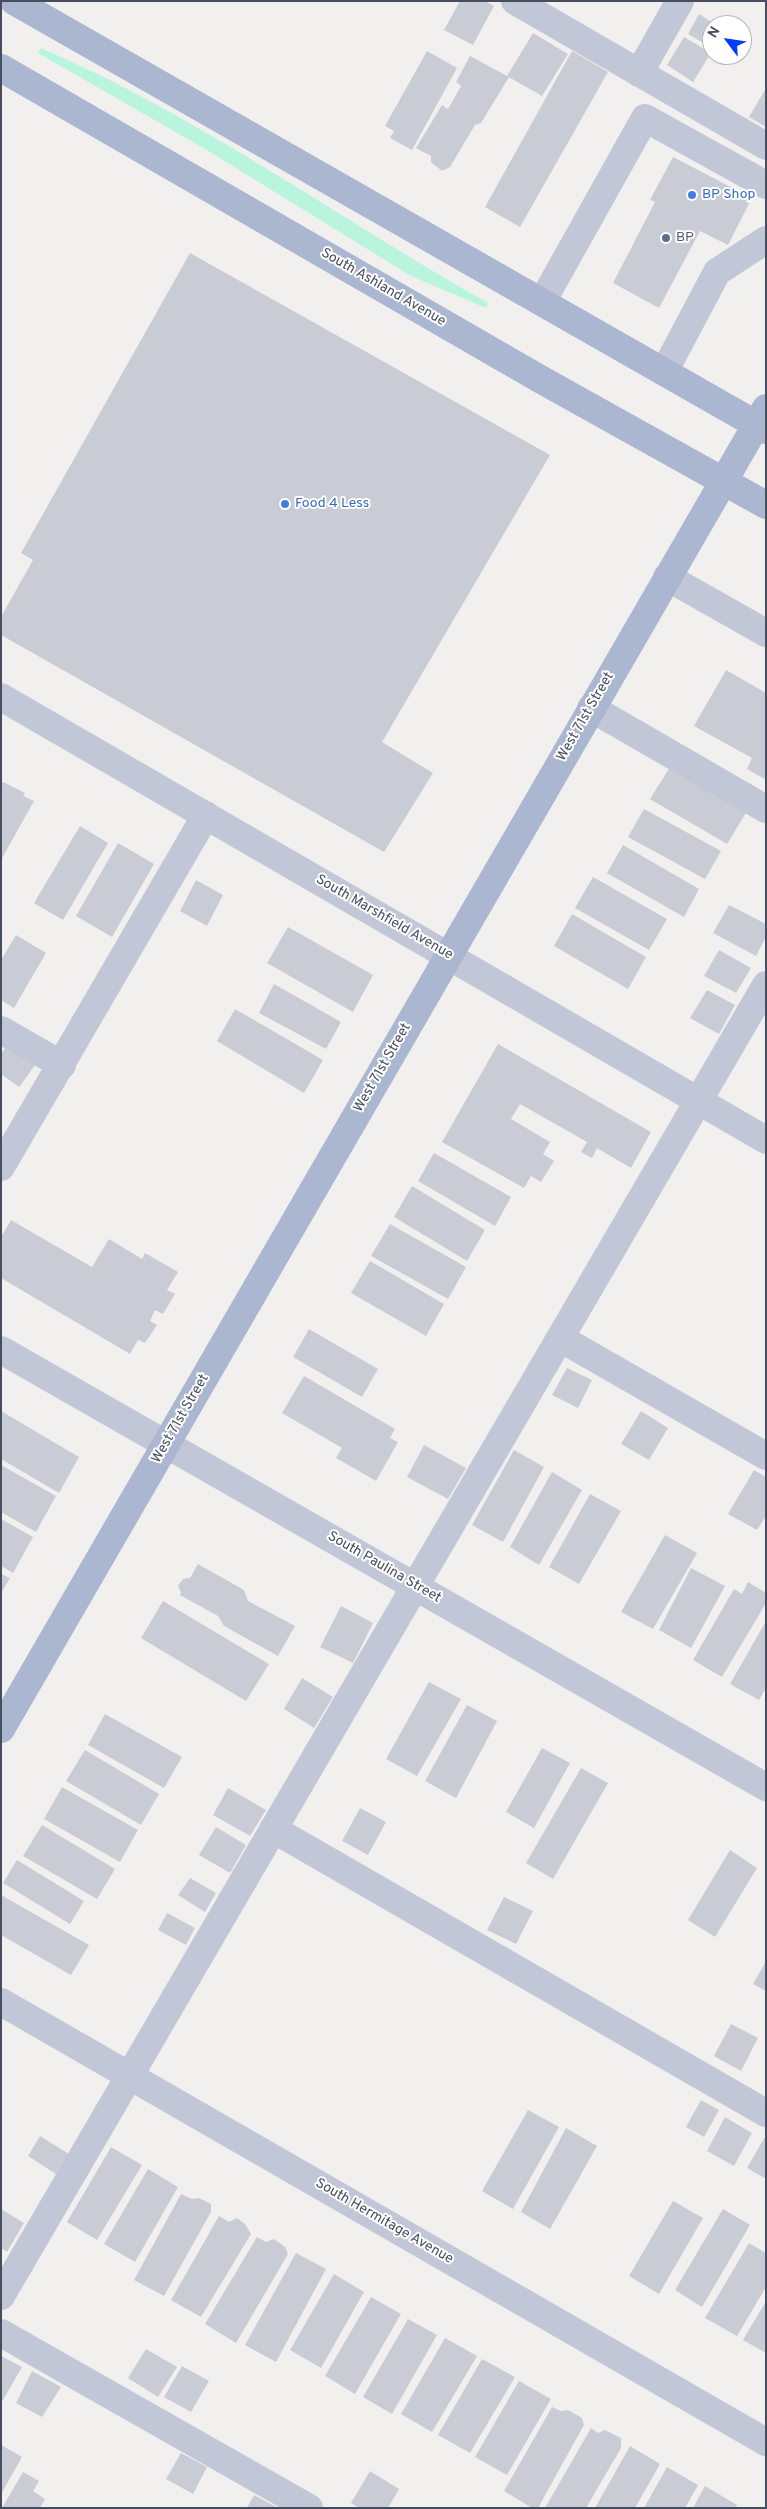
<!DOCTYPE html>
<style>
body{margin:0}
#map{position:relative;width:767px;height:2509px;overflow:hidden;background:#f2efef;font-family:Overpass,sans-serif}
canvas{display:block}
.frame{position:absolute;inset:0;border:2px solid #454d5f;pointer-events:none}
.north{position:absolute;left:702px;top:15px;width:50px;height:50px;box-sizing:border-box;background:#fff;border:1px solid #b5b8bf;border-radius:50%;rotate:301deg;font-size:14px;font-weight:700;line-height:20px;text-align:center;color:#454d5f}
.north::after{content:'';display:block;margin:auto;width:18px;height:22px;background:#033cf8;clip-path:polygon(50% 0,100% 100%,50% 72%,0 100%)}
</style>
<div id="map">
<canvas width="767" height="2509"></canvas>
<div class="frame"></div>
<div class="north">N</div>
</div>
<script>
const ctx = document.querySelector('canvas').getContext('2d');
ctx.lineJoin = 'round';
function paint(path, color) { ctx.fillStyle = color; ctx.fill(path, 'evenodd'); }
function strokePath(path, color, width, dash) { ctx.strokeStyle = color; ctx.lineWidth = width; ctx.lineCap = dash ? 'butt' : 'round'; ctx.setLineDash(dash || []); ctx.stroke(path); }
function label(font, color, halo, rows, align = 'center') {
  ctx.font = font + ' Overpass,sans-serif'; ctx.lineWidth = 4; ctx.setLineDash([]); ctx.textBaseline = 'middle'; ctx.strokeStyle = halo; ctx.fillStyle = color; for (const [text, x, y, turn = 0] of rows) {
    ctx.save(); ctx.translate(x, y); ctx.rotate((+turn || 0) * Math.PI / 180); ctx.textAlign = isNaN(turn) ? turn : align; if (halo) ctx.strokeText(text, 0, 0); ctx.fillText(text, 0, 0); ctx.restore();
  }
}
paint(new Path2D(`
 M 41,48 C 199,116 339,219 488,303 L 486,308 L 411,276 L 205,149 L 38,53 Z`), '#b8f5dc');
paint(new Path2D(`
 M 460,1 L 485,1 L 494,6 L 473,45 L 444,30 Z
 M 699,14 L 716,25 L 712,25 L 712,48 L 688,34 Z
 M 533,33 L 568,54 L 542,96 L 507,76 Z
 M 684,37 L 711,53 L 693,82 L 667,65 Z
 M 427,51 L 457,68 L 412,150 L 390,138 L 394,131 L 385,126 Z
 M 572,51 L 608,72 L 520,227 L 485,207 Z
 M 470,56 L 509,77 L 481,123 L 475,125 L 450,167 L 442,171 L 431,162 L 431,156 L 416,148 L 442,105 L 448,109 L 461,86 L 456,82 Z
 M 766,88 L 766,127 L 749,117 Z
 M 673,157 L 752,198 L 728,245 L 700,231 L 659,308 L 613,283 L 655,202 L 650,200 Z
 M 190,253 L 550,455 L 382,742 L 433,773 L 384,852 L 1,635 L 1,617 L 33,560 L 21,553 Z
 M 726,670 L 766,693 L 766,780 L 747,769 L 752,758 L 694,726 Z
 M 670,767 L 747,811 L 727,844 L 650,799 Z
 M 3,782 L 25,793 L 23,796 L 34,801 L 1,860 L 1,785 Z
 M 644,809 L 721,851 L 705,879 L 628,837 Z
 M 80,826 L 108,843 L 63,920 L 34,903 Z
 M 118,843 L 154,864 L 112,937 L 76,916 Z
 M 623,845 L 699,889 L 684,917 L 607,873 Z
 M 593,877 L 667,919 L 649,950 L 575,908 Z
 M 196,880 L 223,895 L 207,926 L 180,911 Z
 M 729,905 L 766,924 L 766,937 L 756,956 L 713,933 Z
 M 572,914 L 646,957 L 628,989 L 554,946 Z
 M 288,927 L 373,975 L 353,1012 L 267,963 Z
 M 16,935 L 46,953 L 14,1008 L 1,1000 L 1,960 Z
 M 719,950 L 751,968 L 736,993 L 704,976 Z
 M 274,984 L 341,1022 L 326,1049 L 259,1013 Z
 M 707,990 L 735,1005 L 719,1034 L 690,1018 Z
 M 235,1009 L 323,1060 L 304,1093 L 217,1041 Z
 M 10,1041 L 38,1061 L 19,1087 L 1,1074 L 1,1054 Z
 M 498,1044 L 651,1132 L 631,1168 L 597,1148 L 592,1158 L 581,1152 L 587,1142 L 520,1104 L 511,1119 L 550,1142 L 543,1154 L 554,1161 L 541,1182 L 531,1176 L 524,1188 L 442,1142 Z
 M 434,1153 L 511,1197 L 495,1226 L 418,1181 Z
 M 412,1186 L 485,1230 L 467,1261 L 394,1217 Z
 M 11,1220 L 92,1267 L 109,1239 L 142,1259 L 145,1253 L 178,1272 L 167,1290 L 175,1294 L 163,1314 L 155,1310 L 150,1321 L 157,1325 L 145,1343 L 138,1340 L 130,1354 L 1,1278 L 1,1237 Z
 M 390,1224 L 466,1267 L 448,1299 L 371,1256 Z
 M 370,1261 L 444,1304 L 426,1336 L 351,1293 Z
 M 309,1329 L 378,1369 L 362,1397 L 293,1357 Z
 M 567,1368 L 592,1380 L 578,1408 L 552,1395 Z
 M 304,1376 L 395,1429 L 390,1438 L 398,1442 L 376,1481 L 336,1458 L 342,1448 L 282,1413 Z
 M 1,1411 L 79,1457 L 59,1493 L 1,1459 Z
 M 641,1411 L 668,1428 L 649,1460 L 621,1444 Z
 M 424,1445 L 466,1468 L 448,1499 L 407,1477 Z
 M 514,1450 L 544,1467 L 503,1542 L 472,1525 Z
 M 1,1465 L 56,1496 L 36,1532 L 1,1512 Z
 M 754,1470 L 766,1477 L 766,1516 L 757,1530 L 728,1514 Z
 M 552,1472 L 582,1490 L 539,1565 L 510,1547 Z
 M 590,1494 L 621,1511 L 579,1584 L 549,1567 Z
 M 1,1519 L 33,1537 L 13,1573 L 1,1566 Z
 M 665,1535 L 697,1553 L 653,1629 L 621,1612 Z
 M 198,1564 L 244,1590 L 248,1601 L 295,1626 L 278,1656 L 224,1626 L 218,1616 L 180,1595 L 181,1592 L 178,1586 L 183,1579 L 190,1578 Z
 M 691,1568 L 725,1586 L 691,1648 L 659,1630 Z
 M 1,1574 L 10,1578 L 1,1593 Z
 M 748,1582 L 766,1593 L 766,1603 L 722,1677 L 693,1660 L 734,1589 L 742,1594 Z
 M 163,1601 L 269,1664 L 246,1701 L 141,1638 Z
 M 341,1606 L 373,1623 L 353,1663 L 320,1647 Z
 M 766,1621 L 766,1688 L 759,1700 L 730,1684 Z
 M 302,1678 L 333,1697 L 314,1728 L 284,1709 Z
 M 429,1682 L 461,1699 L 417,1776 L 386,1759 Z
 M 467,1705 L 497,1721 L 456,1798 L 425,1781 Z
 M 105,1714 L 182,1757 L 164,1788 L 88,1745 Z
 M 542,1748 L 570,1763 L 534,1828 L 506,1812 Z
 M 85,1750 L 159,1794 L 141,1825 L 66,1781 Z
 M 581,1768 L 608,1783 L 553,1879 L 526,1863 Z
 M 62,1787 L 138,1830 L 120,1862 L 44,1819 Z
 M 228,1788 L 266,1810 L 250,1836 L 213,1815 Z
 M 360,1808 L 386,1822 L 368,1855 L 342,1841 Z
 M 42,1825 L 115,1869 L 97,1899 L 23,1856 Z
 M 216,1827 L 246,1845 L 230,1873 L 199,1855 Z
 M 730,1850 L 757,1868 L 715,1937 L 688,1920 Z
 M 17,1860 L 84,1901 L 70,1924 L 3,1883 Z
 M 190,1878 L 216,1893 L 205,1912 L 178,1895 Z
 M 1,1895 L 89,1945 L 71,1975 L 1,1935 Z
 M 504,1897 L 533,1911 L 516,1944 L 487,1930 Z
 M 167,1913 L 195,1928 L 186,1945 L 158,1930 Z
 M 766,1961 L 766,1991 L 753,1984 Z
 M 731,2024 L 758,2038 L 741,2071 L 714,2056 Z
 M 701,2100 L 719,2110 L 704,2137 L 686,2127 Z
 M 528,2110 L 559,2127 L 513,2209 L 482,2191 Z
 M 725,2117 L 752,2133 L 734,2166 L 707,2151 Z
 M 566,2128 L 597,2146 L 550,2229 L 521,2212 Z
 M 766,2135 L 766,2179 L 747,2168 Z
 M 40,2136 L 69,2154 L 56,2174 L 28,2156 Z
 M 111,2147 L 142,2165 L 97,2240 L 67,2222 Z
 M 148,2169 L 178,2187 L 135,2262 L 104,2244 Z
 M 181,2194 L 192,2199 L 199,2198 L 211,2204 L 211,2212 L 164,2296 L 134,2280 Z
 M 673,2201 L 703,2218 L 659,2294 L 629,2276 Z
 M 1,2209 L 24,2223 L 7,2252 L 1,2248 Z
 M 723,2209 L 750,2225 L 702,2307 L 675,2290 Z
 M 219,2216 L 229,2222 L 237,2218 L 245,2224 L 251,2234 L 201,2317 L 171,2300 Z
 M 257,2237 L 266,2242 L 274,2239 L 285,2247 L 288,2254 L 236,2343 L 205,2324 Z
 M 749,2243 L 766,2253 L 766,2287 L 737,2336 L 705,2318 Z
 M 296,2253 L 326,2269 L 276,2362 L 245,2345 Z
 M 334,2274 L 364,2292 L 321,2368 L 290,2350 Z
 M 371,2297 L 401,2314 L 355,2394 L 325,2376 Z
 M 766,2301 L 766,2353 L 743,2340 Z
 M 408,2319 L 437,2335 L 392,2414 L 363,2397 Z
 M 445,2338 L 477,2356 L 432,2432 L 401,2414 Z
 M 146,2349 L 177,2367 L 158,2397 L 128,2378 Z
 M 1,2356 L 22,2367 L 3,2400 L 1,2400 Z
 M 482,2359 L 515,2377 L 470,2453 L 438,2435 Z
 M 182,2366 L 209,2381 L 191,2412 L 164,2397 Z
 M 32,2371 L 61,2387 L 42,2417 L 16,2403 Z
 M 519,2381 L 551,2399 L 507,2475 L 475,2457 Z
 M 552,2407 L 561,2411 L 568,2410 L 582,2418 L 584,2425 L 538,2508 L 532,2508 L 504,2491 Z
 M 591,2428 L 598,2433 L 605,2430 L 621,2438 L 621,2448 L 586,2508 L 545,2508 Z
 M 1,2445 L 22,2457 L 1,2494 Z
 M 630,2446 L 660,2464 L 635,2508 L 595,2508 Z
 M 181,2453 L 207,2467 L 193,2494 L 166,2479 Z
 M 667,2467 L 698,2485 L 685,2508 L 644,2508 Z
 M 370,2471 L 399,2489 L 388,2508 L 359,2508 L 351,2503 Z
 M 23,2472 L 39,2481 L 33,2491 L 45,2499 L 40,2508 L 2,2508 Z
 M 705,2486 L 737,2505 L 735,2508 L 693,2508 Z
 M 254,2495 L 278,2508 L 247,2508 Z`), '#caccd5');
strokePath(new Path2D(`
 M 515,1 L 766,146
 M 639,73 L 680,1
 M 542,302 L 645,118 L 766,185
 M 664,372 L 717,272 L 766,240
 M 667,577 L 766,633
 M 1,697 L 766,1140
 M 591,708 L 766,809
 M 1,1030 L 62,1065
 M 1,1167 L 206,815
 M 560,1338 L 766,1456
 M 1,1350 L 766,1787
 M 273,1829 L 766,2113
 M 1,2002 L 766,2442
 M 1,2296 L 766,985
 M 1,2333 L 309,2508`), '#c1c7d6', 28);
strokePath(new Path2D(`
 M 14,1 L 766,430
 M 1,68 L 540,379 L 766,505
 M 1,1729 L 766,408`), '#abb7d1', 28);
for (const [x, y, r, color] of [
 [692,195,5,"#3f7fe0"],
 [666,238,5,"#5c6f8a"],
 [285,504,5,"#3f7fe0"]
]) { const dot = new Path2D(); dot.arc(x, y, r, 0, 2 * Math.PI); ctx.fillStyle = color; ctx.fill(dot); strokePath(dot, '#fff', 2); }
label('14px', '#366cbe', '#fff', [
 ["BP Shop",702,195],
 ["Food 4 Less",295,504]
], 'left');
label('14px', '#4e5e75', '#fff', [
 ["BP",676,238]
], 'left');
label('14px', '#454d5f', '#fff', [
 ["South Ashland Avenue",383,288,30],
 ["West 71st Street",586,717,-60],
 ["South Marshfield Avenue",384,918,30],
 ["West 71st Street",383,1068,-60],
 ["West 71st Street",181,1419,-60],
 ["South Paulina Street",384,1568,30],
 ["South Hermitage Avenue",384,2222,30]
]);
</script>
